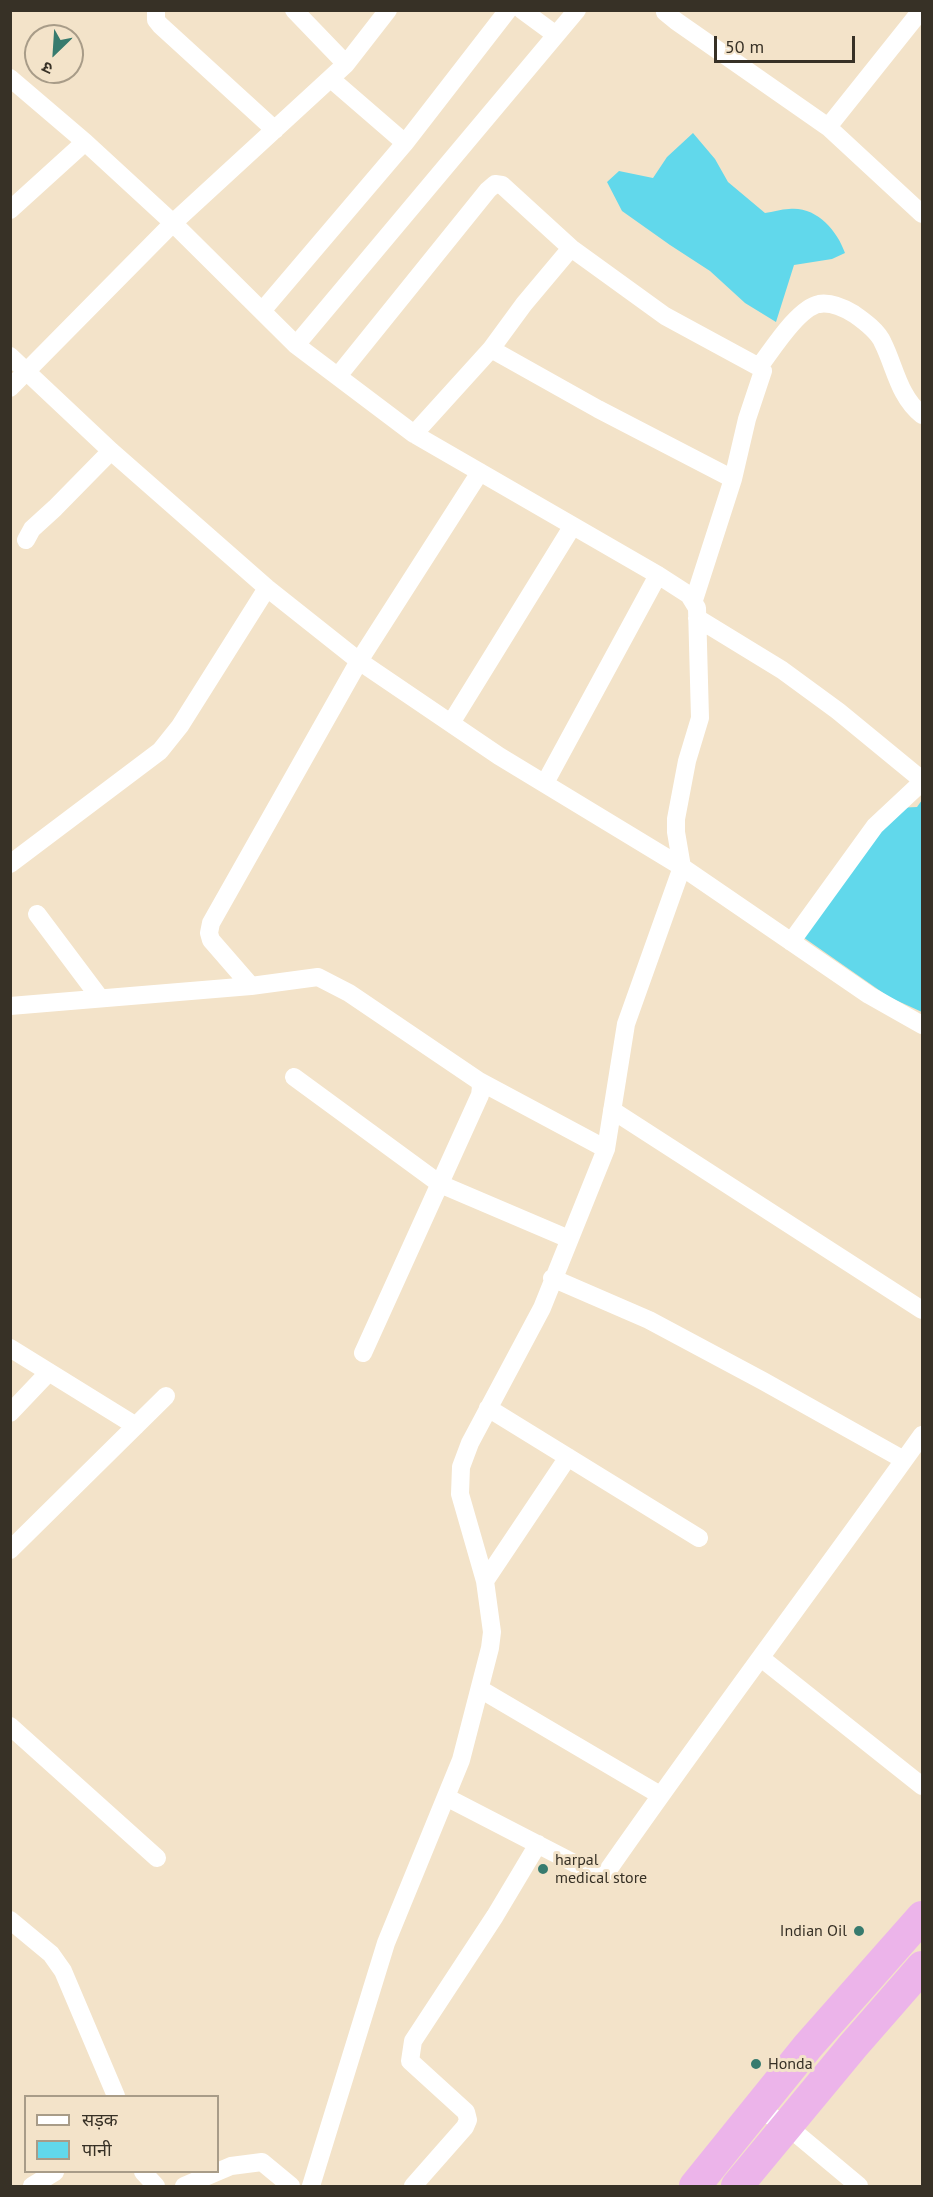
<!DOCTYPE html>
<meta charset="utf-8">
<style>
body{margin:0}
#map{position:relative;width:933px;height:2197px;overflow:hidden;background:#f3e3c9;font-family:"PT Sans","Noto Sans Devanagari",sans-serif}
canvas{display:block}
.frame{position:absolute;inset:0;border:12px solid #373126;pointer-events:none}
.legend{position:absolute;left:24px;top:2095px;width:195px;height:78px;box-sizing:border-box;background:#f3e3c9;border:2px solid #a89c88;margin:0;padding:8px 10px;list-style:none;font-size:18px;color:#373126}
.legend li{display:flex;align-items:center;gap:12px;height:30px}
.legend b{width:30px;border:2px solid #a89c88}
.north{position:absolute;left:24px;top:24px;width:60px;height:60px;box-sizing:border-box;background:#f3e3c9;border:2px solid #a89c88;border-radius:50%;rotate:205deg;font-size:16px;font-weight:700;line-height:24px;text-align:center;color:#373126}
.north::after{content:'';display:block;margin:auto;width:21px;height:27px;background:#377b6e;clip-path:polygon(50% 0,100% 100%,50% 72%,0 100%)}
.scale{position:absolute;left:714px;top:36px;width:141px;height:27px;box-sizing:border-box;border:3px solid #373126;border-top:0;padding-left:8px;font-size:18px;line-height:21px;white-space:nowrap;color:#373126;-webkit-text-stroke:4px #f3e3c9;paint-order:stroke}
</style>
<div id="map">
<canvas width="933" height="2197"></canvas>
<div class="frame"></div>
<ul class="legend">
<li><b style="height:8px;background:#fff"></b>सड़क</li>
<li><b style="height:16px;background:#61d8eb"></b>पानी</li>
</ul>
<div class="north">उ</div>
<div class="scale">50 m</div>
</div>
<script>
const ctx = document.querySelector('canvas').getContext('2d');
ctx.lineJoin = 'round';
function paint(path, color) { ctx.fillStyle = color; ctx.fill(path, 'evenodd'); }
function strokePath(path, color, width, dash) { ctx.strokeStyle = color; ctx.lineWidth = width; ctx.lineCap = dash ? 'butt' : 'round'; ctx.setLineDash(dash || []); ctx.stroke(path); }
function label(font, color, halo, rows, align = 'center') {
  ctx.font = font + ' "PT Sans",sans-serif'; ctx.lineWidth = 6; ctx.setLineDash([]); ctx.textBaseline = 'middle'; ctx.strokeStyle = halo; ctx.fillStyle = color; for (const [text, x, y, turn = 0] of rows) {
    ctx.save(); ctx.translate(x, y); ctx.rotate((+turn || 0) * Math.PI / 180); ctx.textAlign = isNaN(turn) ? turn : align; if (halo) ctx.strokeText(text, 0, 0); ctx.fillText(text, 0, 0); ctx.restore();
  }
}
paint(new Path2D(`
 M 693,133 L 715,159 L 728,182 L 765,213 C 773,212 781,209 789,209 C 816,206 837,230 845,253 L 832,259 L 794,265 L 776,322 L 745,303 L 710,271 L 670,245 L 622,211 L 607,182 L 619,171 L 653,178 L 667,157 Z
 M 922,800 L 922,1012 L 889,997 L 800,935 L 896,808 L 917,807 Z`), '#61d8eb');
strokePath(new Path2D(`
 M 156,10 L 156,20 L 160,25 L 275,130
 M 294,10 L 346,64
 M 522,10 L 556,35
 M 666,10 L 665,12 L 676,21 L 828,127 L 922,214
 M 10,78 L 85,142 L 173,223 L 296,345 L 414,434 L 658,575 L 689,595 L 697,608 L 700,718 L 687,761 L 676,819 L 676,832 L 682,867 L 626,1024 L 606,1149 L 542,1308 L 470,1443 L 461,1467 L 460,1494 L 485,1581 L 492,1632 L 490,1648 L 461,1760 L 386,1943 L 311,2186
 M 331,79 L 405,143
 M 828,127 L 915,18
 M 10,210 L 85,142
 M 262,311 L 405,143 L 508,10
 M 296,345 L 577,10
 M 491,349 L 598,409 L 733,479
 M 10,356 L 111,451 L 267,588 L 359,661 L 499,756 L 682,867 L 869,995 L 922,1025
 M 759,367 C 772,350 798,308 819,304 C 831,302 844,308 854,314 C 864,321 878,331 883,343 C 895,367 899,397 922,415
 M 338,376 L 488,190 L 495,184 L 502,185 L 571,248 L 665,316 L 759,367 L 763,371 L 747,419 L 733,479 L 694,600
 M 10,388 L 173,223 L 346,64 L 388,10
 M 414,434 L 491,349 L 524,304 L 571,248
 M 26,540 L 32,529 L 55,508 L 111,451
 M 697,618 L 782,670 L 838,711 L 922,780
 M 451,723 L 572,527
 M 545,783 L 658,575
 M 10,864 L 160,751 L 180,726 L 267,588
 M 37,914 L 100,998
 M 791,942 L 875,826 L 922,782
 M 251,986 L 211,940 L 209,933 L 211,923 L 359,661 L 480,472
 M 10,1006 L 251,986 L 318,977 L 349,993 L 479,1081 L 606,1149
 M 294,1077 L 440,1184 L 569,1239
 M 612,1110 L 922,1310
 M 552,1278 L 649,1320 L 763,1381 L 904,1460
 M 10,1348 L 136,1426
 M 363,1353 L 480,1095 L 481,1087 L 479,1081
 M 488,1408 L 699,1538
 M 10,1413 L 49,1372
 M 10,1550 L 166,1396
 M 485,1581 L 568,1457
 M 761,1658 L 922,1786
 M 480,1689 L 660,1795
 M 10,1726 L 157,1858
 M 446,1797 L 597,1875 L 606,1873 C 709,1725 818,1581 922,1435
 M 10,1920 L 51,1954 L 63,1971 L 116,2096
 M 757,2108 L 786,2125 L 859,2186
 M 143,2172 L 156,2186
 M 32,2186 L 55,2172
 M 184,2186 L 231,2166 L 262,2162 L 291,2186
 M 413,2186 L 465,2127 L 468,2120 L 466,2112 L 410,2061 L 413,2041 L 495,1916 L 538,1844`), '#fff', 18);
strokePath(new Path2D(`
 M 695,2186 L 808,2046 L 922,1917
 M 737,2186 L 853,2046 L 922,1967`), '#ecb4ea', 32);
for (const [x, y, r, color] of [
 [543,1869,6,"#377b6e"],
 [859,1931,6,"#377b6e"],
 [756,2064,6,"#377b6e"]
]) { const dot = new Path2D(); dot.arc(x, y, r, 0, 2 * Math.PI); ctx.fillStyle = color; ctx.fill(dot); strokePath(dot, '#f3e3c9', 2); }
label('16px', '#373126', '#f3e3c9', [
 ["harpal",555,1860],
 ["medical store",555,1878],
 ["Indian Oil",847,1931,"right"],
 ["Honda",768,2064]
], 'left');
</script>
